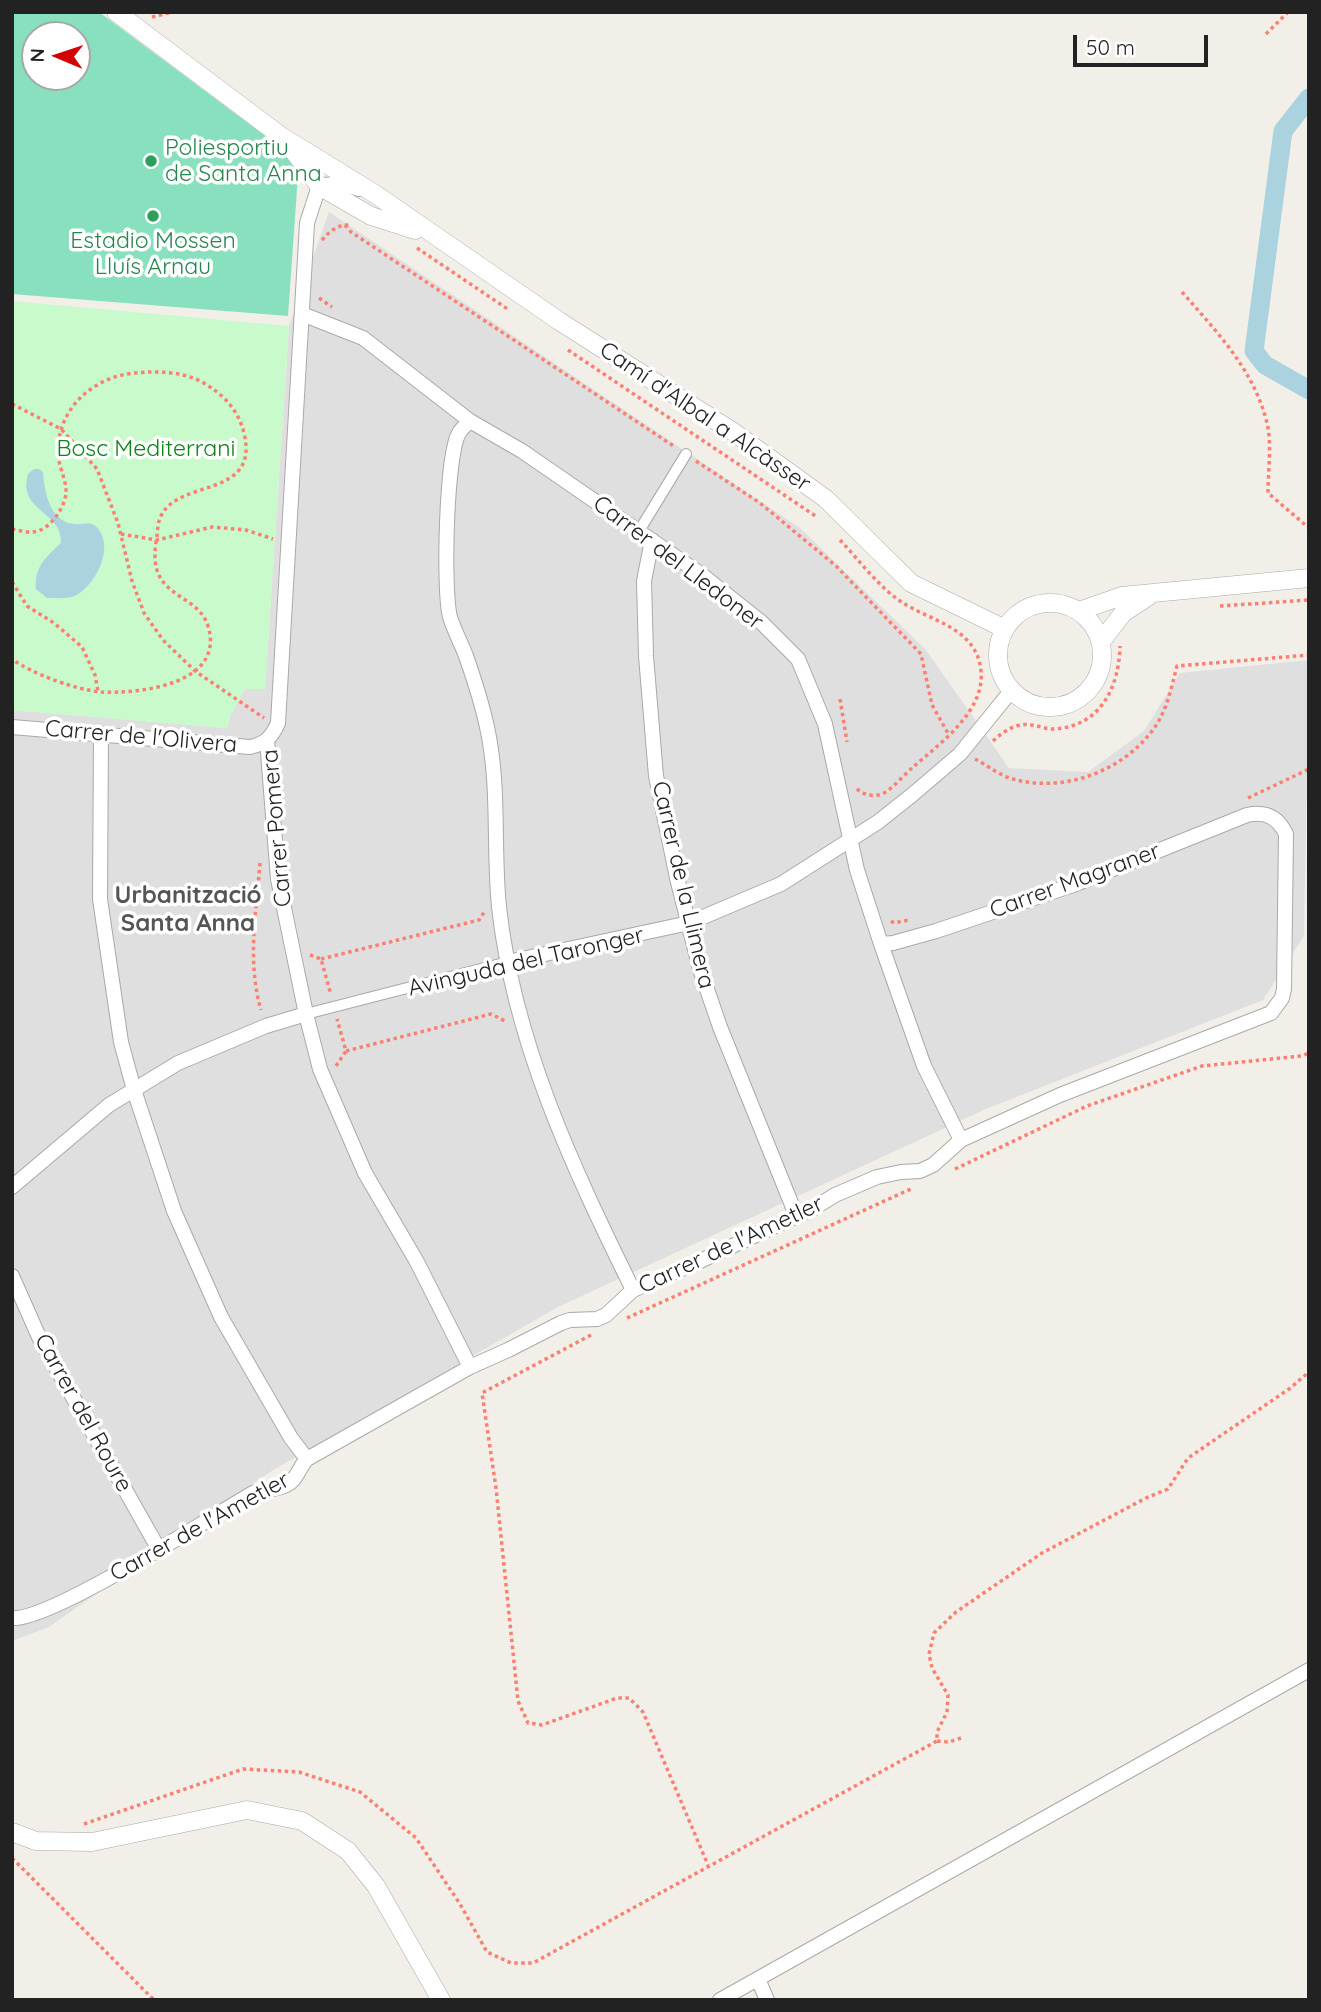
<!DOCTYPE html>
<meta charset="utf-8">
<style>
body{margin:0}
#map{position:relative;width:1321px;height:2012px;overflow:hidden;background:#f2efe9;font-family:Quicksand,sans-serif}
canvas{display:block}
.frame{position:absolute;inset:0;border:14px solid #222;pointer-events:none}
.north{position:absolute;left:21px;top:21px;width:70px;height:70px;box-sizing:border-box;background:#fff;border:2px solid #a7a7a7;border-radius:50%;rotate:272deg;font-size:19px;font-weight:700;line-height:28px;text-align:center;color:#222}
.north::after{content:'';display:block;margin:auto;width:24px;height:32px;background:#d40000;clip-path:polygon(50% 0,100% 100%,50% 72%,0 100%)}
.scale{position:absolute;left:1073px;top:35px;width:135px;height:32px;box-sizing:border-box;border:4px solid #222;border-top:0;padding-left:9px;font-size:21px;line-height:24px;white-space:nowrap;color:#222;-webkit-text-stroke:5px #fff;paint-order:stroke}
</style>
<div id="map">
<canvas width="1321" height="2012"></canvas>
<div class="frame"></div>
<div class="north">N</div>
<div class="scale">50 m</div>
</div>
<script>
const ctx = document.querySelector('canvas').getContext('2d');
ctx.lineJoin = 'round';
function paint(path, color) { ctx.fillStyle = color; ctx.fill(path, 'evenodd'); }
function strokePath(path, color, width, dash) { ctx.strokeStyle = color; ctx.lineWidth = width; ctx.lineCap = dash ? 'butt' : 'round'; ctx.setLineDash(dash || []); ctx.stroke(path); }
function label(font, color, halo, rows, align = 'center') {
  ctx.font = font + ' Quicksand,sans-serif'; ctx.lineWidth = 7; ctx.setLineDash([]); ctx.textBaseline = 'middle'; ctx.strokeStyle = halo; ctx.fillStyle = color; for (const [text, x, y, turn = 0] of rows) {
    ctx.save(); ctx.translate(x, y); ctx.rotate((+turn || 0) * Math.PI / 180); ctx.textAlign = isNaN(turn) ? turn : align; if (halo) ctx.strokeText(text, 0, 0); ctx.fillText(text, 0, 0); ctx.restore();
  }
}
paint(new Path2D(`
 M 329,212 L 800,528 L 926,650 L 1009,768 L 1088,772 L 1144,731 L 1180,673 L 1309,660 L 1304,936 L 1263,1000 L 986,1109 L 558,1307 L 270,1472 L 49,1627 L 12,1641 L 12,710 L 227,728 L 231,714 L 245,688 L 265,689 L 289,326 Z`), '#e0dfdf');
paint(new Path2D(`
 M 12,301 L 289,326 L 265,689 L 245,689 L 231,714 L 227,728 L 12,710 Z`), '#c8facc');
paint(new Path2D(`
 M 12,12 L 99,12 L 280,147 L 293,163 L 298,175 L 288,316 L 12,294 ZM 35,35 L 77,35 L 77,77 L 35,77 Z`), '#88e0be');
paint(new Path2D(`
 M 34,469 L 39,469 L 43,472 C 44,491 50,522 74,524 C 84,525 92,520 99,530 C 114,551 94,586 75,596 C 67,599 56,598 47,598 L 36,589 C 34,567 46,557 61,543 C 62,516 32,513 27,491 C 25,487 27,479 28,474 Z`), '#aad3df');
strokePath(new Path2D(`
 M 1309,98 L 1283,131 L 1254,351 L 1265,365 L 1309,390`), '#aad3df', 19);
const pedestrian = new Path2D(`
 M 639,531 L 686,454
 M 306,1014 L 508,962`);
const minor = new Path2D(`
 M 302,314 L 363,338 L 470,421 L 522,451 L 702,575 L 761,622 L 798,659 L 825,724 L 857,870 L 881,944 L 924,1066 L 961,1140
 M 470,421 C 466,425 461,429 459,433 C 446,455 443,590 450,617 C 454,630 461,643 466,656 C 474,679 482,704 487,727 C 500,786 493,847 499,907 C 514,1043 573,1168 633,1290
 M 652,540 L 644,581 L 646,656 L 656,776 L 677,878 L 700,969 L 720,1027 L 796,1215
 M 12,727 L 250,747 C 265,744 272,737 278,723 L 307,223 L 319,186 L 339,183 L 359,189
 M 101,734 L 100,899 L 121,1042 L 134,1090 L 174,1211 L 221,1317 L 291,1438 L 307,1459
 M 267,740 L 278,879 L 306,1014 L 320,1069 L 365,1173 L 417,1262 L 470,1367
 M 508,962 L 689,923 L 781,884 L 878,822 L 912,795 L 960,754 L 1011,691
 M 12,1187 L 109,1105 L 178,1063 L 266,1026 L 306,1014
 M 12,1276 L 39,1337 L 158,1548
 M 12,1618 C 48,1622 213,1516 253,1493 C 265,1488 280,1491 291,1482 C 298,1476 300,1466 307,1459 L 470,1367 L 508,1350 L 561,1323 L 570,1320 L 597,1319 L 606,1315 L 633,1290 L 698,1262 L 814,1208 L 835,1195 L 877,1177 L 901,1172 L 920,1171 L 933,1165 L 961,1140 L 1060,1095 L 1271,1013 L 1282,998 L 1284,989 L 1286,834 C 1278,817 1265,811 1247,815 L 1073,885 L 936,931 L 893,943 L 881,944
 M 758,1979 L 767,2000
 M 720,2000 L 1309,1670`);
const tertiary = new Path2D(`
 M 116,12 L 281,136 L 375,194 L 559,321 L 732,431 L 826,499 L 911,583 L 1005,629
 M 289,145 L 319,186 L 371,216 L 415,230
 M998 655a52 52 0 1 1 104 0a52 52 0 1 1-104 0Z
 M 1079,611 L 1122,596 L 1309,578
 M 1101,642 L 1123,613 L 1149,596
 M 12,1832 L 36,1841 L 92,1842 L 247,1810 L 302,1821 L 348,1851 L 376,1886 L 441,2000`);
strokePath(pedestrian, '#a9a9a9', 12);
strokePath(minor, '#a9a9a9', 16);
strokePath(tertiary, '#a9a9a9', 19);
strokePath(new Path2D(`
 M 152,17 L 172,12
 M 1266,34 L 1288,12
 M 345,225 L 351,232 L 675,447
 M 322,240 C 330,231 338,224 351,225
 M 417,248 L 509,310
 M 1182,292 C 1217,332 1254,370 1267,423 C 1272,444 1268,471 1268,493 L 1309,528
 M 319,298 L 332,307
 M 568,350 L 817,517
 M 12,404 L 61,429 L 97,469 L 118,523 L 132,581 L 144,613 L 163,640 L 195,671 L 264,718
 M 696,461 L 760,503 L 836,566 L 921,654 L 932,705 L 949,735
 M 12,529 C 19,530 27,533 33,532 C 49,531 64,509 66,494 C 67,480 58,466 58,453 C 57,409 93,377 134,373 C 157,371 181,371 202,382 C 223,394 238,409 244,433 C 260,499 179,478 161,516 C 157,523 158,533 156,542 C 147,600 197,591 208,626 C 226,684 140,694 101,692 C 77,690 32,674 12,659
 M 121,534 L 157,540 L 212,527 L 246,530 L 273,539
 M 840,540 C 859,560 877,585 900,601 C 929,621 977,627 981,671 C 985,712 939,744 912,768 C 903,776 894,787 884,793 C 875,798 862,795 855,787
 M 12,582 L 27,606 L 54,623 L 82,647 L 95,675 L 98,691
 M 1220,606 L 1309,600
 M 840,699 L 847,742
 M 993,741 C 1004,731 1017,722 1032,725 C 1039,726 1046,729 1053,729 C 1100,727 1119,688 1120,646
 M 975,759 C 987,765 1000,776 1013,779 C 1063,793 1121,772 1152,731 C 1167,712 1171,688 1177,666 L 1309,655
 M 1248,798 L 1309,769
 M 260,863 C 256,912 247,962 261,1010
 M 891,921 L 894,923 L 909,920
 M 310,955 L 321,959 L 331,995
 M 321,959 L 479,920 L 485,911
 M 346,1051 L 491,1014 L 507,1022
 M 336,1066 L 346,1051 L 337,1019
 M 955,1169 L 1087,1106 L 1202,1066 L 1301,1056 L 1309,1053
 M 627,1318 L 913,1188
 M 591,1335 L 482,1393 L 496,1488 L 518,1701 L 528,1723 L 542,1725 L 617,1698 L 629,1698 L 643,1712 L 708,1865
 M 961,1738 L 949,1742 L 937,1741 L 937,1732 L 947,1712 L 948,1695 L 932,1668 L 929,1654 L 934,1633 L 956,1612 L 1042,1553 L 1146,1498 L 1168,1489 L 1188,1458 L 1289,1389 L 1309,1372
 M 84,1824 L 243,1769 L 299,1772 L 360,1792 L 416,1838 L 460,1904 L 487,1952 L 511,1963 L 533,1963 L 937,1741
 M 12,1858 L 154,2000`), '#fa8072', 3.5, [3.5, 3.5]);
strokePath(pedestrian, '#fff', 10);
strokePath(minor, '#fff', 14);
strokePath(tertiary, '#fff', 18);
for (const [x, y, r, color] of [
 [151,161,7,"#2e9e5b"],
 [153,216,7,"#2e9e5b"]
]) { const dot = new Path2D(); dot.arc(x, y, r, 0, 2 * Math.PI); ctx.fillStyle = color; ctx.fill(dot); strokePath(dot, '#fff', 2.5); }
label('23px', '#27864d', '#fff', [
 ["Poliesportiu",165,148],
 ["de Santa Anna",165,174],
 ["Estadio Mossen",153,241,"center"],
 ["Lluís Arnau",153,267,"center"]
], 'left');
label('23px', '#222', '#fff', [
 ["Camí d'Albal a Alcàsser",705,417,34],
 ["Carrer del Lledoner",678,563,37],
 ["Carrer de l'Olivera",141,737,5],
 ["Carrer Pomera",277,828,-95],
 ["Carrer Magraner",1075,881,-20],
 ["Carrer de la Llimera",683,885,77],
 ["Avinguda del Taronger",526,962,-13],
 ["Carrer de l'Ametler",731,1245,-25],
 ["Carrer del Roure",83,1413,61],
 ["Carrer de l'Ametler",200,1527,-29]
]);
label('23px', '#0c8416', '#fff', [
 ["Bosc Mediterrani",146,449]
]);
label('bold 24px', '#555', '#fff', [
 ["Urbanització",188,896],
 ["Santa Anna",188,924]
]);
</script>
